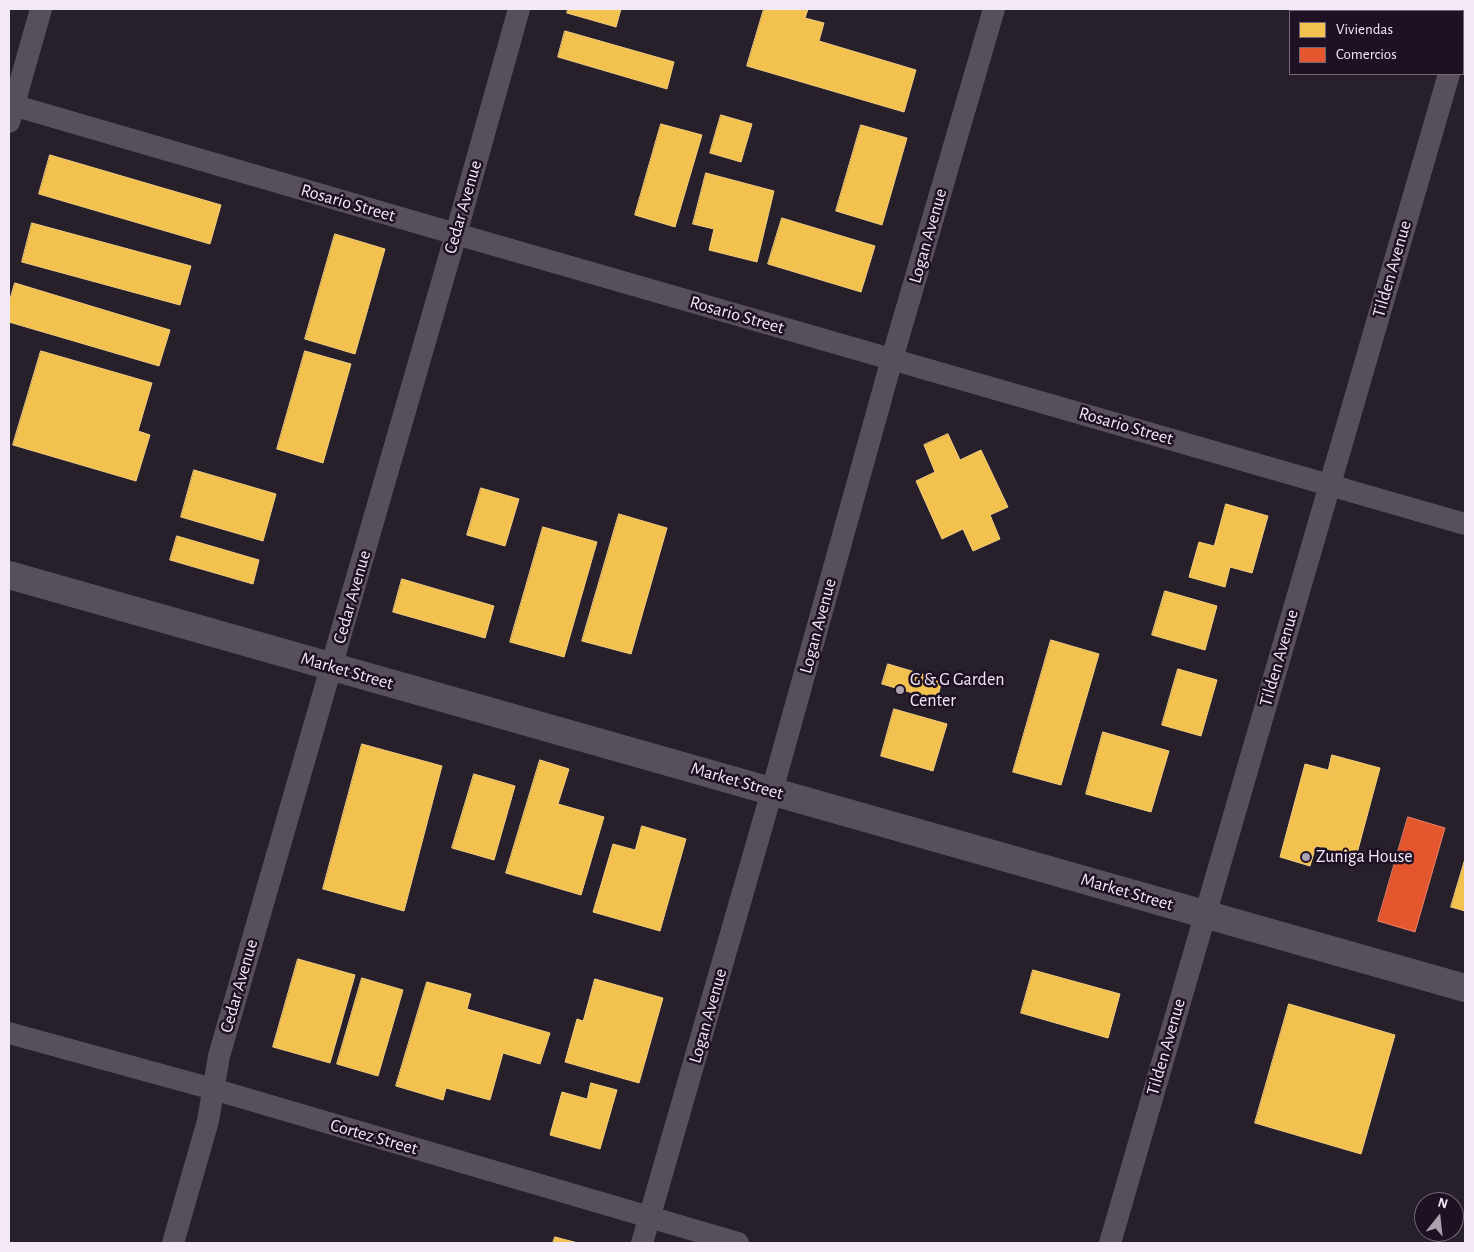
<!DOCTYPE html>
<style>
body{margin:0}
#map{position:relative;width:1474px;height:1252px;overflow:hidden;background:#271f2a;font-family:"Alegreya Sans",sans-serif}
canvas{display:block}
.frame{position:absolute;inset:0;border:10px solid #f2e8f6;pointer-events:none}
.legend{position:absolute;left:1289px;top:10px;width:175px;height:65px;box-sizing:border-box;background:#1f1124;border:1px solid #736778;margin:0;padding:6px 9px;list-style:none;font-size:15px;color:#f2e8f6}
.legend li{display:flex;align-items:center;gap:10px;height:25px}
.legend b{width:25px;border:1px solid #736778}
.north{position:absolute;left:1414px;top:1192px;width:50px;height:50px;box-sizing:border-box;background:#1f1124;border:1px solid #736778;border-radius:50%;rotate:16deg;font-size:14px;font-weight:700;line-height:20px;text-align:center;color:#f2e8f6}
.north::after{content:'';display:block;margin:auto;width:18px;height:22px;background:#aba2af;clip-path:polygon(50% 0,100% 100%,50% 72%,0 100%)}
</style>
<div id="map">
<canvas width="1474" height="1252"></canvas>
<div class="frame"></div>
<ul class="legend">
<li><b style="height:14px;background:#f2c14e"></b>Viviendas</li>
<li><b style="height:14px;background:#e4572e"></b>Comercios</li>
</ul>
<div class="north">N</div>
</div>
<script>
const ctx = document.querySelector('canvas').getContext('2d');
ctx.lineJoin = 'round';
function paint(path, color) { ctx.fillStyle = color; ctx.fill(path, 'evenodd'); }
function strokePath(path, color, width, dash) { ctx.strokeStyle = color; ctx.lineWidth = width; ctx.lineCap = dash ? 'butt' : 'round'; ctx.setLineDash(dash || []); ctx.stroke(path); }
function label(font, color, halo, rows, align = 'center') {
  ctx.font = font + ' "Alegreya Sans",sans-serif'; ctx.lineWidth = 5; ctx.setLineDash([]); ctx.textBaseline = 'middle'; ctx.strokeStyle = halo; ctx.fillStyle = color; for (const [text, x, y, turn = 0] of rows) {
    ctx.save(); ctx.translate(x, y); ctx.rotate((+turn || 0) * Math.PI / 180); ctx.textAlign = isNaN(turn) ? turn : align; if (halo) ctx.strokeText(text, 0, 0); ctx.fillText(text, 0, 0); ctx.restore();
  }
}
const homes = new Path2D(`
 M 568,9 L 621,9 L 616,27 L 567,13 Z
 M 764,9 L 808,9 L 805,18 L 824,23 L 819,41 L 916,70 L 904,112 L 747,66 Z
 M 565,31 L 674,62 L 667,89 L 558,57 Z
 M 721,115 L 752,124 L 741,162 L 710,153 Z
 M 661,124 L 702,135 L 675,227 L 635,215 Z
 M 861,125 L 907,138 L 882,225 L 836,211 Z
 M 50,155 L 221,205 L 210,244 L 39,194 Z
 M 706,173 L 774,191 L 757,262 L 709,250 L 714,229 L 693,224 Z
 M 782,218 L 875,246 L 861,292 L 768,264 Z
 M 32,223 L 191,266 L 180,305 L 22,262 Z
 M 335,234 L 385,249 L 355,354 L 305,339 Z
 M 15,283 L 170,330 L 159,366 L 9,322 L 9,303 Z
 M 41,351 L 152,383 L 138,431 L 150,435 L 136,481 L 13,445 Z
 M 305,351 L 351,364 L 323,463 L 277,449 Z
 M 948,434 L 960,460 L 981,450 L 1008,507 L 990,515 L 1000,539 L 973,551 L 963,529 L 942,539 L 916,481 L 935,472 L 924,445 Z
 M 194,470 L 276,494 L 263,541 L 181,517 Z
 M 481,488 L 519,499 L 505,546 L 467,535 Z
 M 1226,504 L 1268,516 L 1252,573 L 1230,567 L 1225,587 L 1189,577 L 1199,542 L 1214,546 Z
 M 619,514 L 667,528 L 631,654 L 582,641 Z
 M 543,527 L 597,542 L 564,657 L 510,642 Z
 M 177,536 L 259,560 L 253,584 L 170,560 Z
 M 402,579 L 494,606 L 485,638 L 393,612 Z
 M 1165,591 L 1217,606 L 1205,650 L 1152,635 Z
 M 1051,640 L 1099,654 L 1061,785 L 1013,772 Z
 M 888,664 L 942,680 L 937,700 L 882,684 Z
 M 1178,669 L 1217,680 L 1201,736 L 1162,725 Z
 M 894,709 L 947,724 L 933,771 L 881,756 Z
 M 1103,732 L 1169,751 L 1151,812 L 1086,794 Z
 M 362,744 L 442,766 L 404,911 L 323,889 Z
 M 1332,755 L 1380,768 L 1356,857 L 1316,846 L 1310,866 L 1280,857 L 1305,764 L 1328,770 Z
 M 540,760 L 569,769 L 558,804 L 604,817 L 581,895 L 506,873 Z
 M 474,774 L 515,786 L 494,860 L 452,848 Z
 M 642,826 L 686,839 L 660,931 L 593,912 L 613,844 L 635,850 Z
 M 1465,859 L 1465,911 L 1451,907 Z
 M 298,959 L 355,975 L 330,1063 L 273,1047 Z
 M 1033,970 L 1120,994 L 1108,1038 L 1021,1013 Z
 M 362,978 L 403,990 L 378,1076 L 337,1064 Z
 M 595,979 L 663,998 L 639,1083 L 565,1062 L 577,1019 L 583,1021 Z
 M 427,982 L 471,994 L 467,1009 L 550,1033 L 540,1064 L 503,1053 L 490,1100 L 446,1088 L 443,1100 L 396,1086 Z
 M 1289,1004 L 1395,1035 L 1361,1154 L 1255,1123 Z
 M 591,1083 L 617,1090 L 600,1149 L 550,1135 L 562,1092 L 587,1099 Z
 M 555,1237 L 578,1243 L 553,1243 Z`);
paint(homes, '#f2c14e');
strokePath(homes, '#f2cd80', 1);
const shops = new Path2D(`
 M 1408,817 L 1445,828 L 1415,932 L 1378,921 Z`);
paint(shops, '#e4572e');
strokePath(shops, '#e8826a', 1);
strokePath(new Path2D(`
 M 1463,25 L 1465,16
 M 9,104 L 456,234 L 1465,524
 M 9,122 L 41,9
 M 9,1033 L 213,1089 L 738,1243
 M 173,1243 L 208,1121 L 219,1056 L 456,234 L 519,9
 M 642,1243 L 772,791 L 892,359 L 994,9
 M 1110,1243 L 1449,74`), '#574f5a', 22);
strokePath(new Path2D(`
 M 9,575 L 1465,988`), '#574f5a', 28);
strokePath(new Path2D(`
 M 1306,9 L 1315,11
 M 1463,53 L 1465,54`), '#625866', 28);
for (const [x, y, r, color] of [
 [900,690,5,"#aba2af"],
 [1306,857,5,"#aba2af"]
]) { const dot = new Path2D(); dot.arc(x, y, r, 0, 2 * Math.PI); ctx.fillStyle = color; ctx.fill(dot); strokePath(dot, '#1f1124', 2); }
label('18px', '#f2e8f6', '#1f1124', [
 ["Rosario Street",348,203,16],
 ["Cedar Avenue",463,207,-74],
 ["Logan Avenue",928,236,-74],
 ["Tilden Avenue",1392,269,-74],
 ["Rosario Street",737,315,16],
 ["Rosario Street",1126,426,16],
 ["Cedar Avenue",352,597,-74],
 ["Logan Avenue",818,626,-75],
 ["Tilden Avenue",1279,658,-74],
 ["Market Street",347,671,16],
 ["Market Street",737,781,16],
 ["Market Street",1127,892,16],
 ["Cedar Avenue",239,986,-74],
 ["Logan Avenue",708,1016,-74],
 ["Tilden Avenue",1166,1047,-74],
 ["Cortez Street",374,1137,16]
]);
label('18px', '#f2e8f6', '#1f1124', [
 ["G & G Garden",910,680],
 ["Center",910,701],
 ["Zuniga House",1316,857]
], 'left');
</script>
